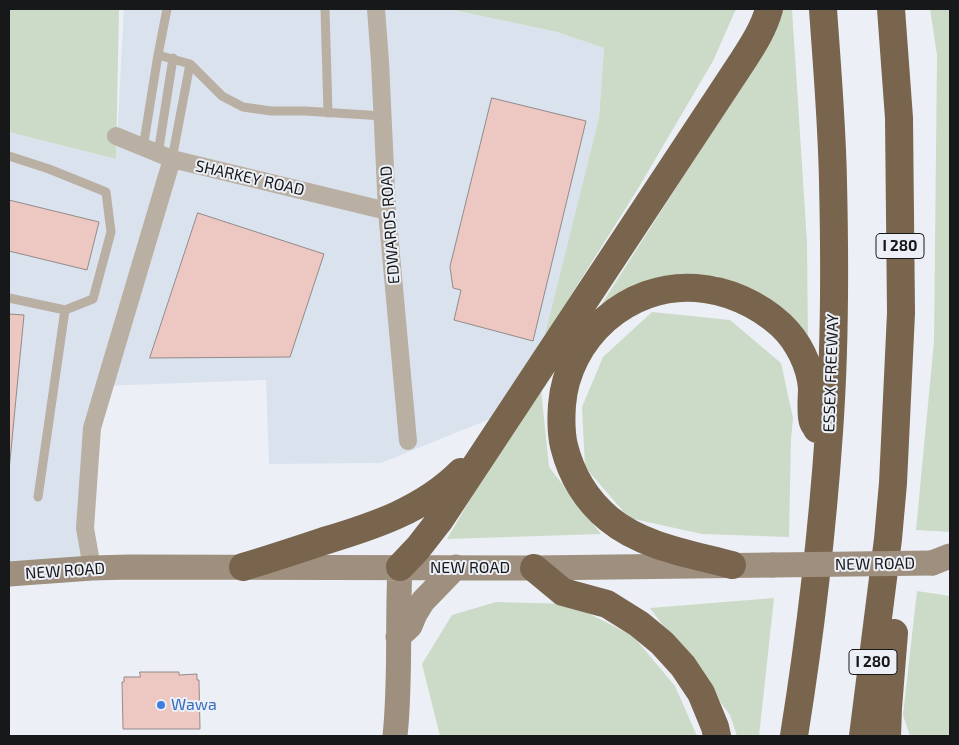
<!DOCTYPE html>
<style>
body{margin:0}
#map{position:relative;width:959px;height:745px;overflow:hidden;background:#ecf0f6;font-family:"Exo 2",sans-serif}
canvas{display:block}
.frame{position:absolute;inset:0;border:10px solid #16181a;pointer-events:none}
</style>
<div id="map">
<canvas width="959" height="745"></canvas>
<div class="frame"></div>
</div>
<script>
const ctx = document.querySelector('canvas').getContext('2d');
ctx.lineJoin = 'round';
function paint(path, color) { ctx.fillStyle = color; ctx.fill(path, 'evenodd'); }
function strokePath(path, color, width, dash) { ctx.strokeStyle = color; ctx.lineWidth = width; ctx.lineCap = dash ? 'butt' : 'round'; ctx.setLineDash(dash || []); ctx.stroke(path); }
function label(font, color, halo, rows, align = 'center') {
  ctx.font = font + ' "Exo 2",sans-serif'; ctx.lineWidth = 4; ctx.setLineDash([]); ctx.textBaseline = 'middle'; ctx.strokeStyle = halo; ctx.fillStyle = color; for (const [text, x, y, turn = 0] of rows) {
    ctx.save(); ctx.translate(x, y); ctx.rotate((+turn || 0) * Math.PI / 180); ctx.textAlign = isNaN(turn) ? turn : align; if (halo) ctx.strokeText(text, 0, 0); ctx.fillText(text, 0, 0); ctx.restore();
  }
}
paint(new Path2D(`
 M 124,9 L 449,9 L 557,32 L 604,48 L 599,117 L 544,338 L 490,419 L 381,463 L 269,464 L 266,380 L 102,386 L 79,569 L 9,573 L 9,132 L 116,159 Z`), '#dae2ee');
paint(new Path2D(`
 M 9,9 L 119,9 L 116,159 L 9,132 Z
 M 449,9 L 736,9 L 713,61 L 636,192 L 544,338 L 599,117 L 604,48 L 557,32 Z
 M 781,9 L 792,9 L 807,243 L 808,340 L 772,304 L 717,276 L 669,278 L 601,305 L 765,49 Z
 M 930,9 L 950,9 L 950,532 L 916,530 L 934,341 L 937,55 Z
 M 652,312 L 730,320 L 781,363 L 793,418 L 791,439 L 789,537 L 702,534 L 629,518 L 585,467 L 582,407 L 603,357 Z
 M 540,380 L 549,467 L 601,534 L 447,539 Z
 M 917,591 L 950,596 L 950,736 L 910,736 L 903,715 Z
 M 774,598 L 759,736 L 737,736 L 730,715 L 650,608 Z
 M 496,602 L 570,604 L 633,636 L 675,686 L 697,736 L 440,736 L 422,664 L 452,615 Z`), '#ccdbc7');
const building = new Path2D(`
 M 492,98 L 586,121 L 533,341 L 454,320 L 461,290 L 453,288 L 450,267 Z
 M 9,200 L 99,222 L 87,270 L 9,251 Z
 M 198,213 L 324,254 L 290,357 L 150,358 Z
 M 9,314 L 24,315 L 9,471 Z
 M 140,672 L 179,672 L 179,675 L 197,674 L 197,680 L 199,680 L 200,729 L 123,729 L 122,682 L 124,682 L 124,677 L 140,677 Z`);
paint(building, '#edc7c1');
strokePath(building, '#928b8a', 1);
strokePath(new Path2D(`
 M 325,9 L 328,113
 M 158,55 L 190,64 L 222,96 L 243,107 L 271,111 L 305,111 L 383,116
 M 143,148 L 158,55 L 167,9
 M 158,154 L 173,58
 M 9,156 L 49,169 L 106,192 L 111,232 L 93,299 L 65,310
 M 172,159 L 190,64
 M 9,298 L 65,310 L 38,497`), '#b9afa3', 9);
strokePath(new Path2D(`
 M 376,9 L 380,62 L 387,211 L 408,441
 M 116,136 L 172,159 L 387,211
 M 92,568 L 85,528 L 92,428 L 172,159`), '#b9afa3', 18);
strokePath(new Path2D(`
 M 932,563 L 950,556
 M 9,574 L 92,568 L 130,567 L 534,568 L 773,565
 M 398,637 L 410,626 L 415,614 L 423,601 L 456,567
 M 395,736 C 401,680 397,624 400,567`), '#9e8f7e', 25);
strokePath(new Path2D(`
 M 732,565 C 691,554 643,547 609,519 C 586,500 571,474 564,446 C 561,433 561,419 562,405 C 567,338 628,283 696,288 C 727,290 758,304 781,325 C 798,341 810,365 812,388 C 812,397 810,415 813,422 C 814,425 816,426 817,429
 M 243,567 C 270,559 297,550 324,541 C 374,526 423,510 461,472
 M 400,567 L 418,548 L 439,521 L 742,62 C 753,45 764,28 769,9
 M 534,568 L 563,592 L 607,604 L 639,624 L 662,643 L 683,666 L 701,693 L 715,727 L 717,736
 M 794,736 C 810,636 822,534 829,432 C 835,349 835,265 833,182 C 832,124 827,67 823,9
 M 863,736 L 888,539 L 893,483 L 901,313 L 899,118 L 891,9
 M 887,736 L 888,708 L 894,633`), '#79654d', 28);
strokePath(new Path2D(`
 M 773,565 L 932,563`), '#9e8f7e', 25);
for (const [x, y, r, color] of [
 [161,705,5,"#3f7fe0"]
]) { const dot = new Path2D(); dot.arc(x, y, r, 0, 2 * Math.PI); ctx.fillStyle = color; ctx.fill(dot); strokePath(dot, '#ecf0f6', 2); }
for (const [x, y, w] of [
 [900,246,48],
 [873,662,48]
]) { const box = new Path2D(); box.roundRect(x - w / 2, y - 12.5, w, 25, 4); ctx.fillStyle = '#ecf0f6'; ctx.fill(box); strokePath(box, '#16181a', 1); }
label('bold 15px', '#16181a', null, [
 ["I 280",900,246],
 ["I 280",873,662]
]);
label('16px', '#16181a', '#ecf0f6', [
 ["SHARKEY ROAD",250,178,13],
 ["EDWARDS ROAD",390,225,-94],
 ["ESSEX FREEWAY",831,373,-88],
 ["NEW ROAD",875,564,-1],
 ["NEW ROAD",470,568],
 ["NEW ROAD",65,571,-4]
]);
label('16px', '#366cbe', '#ecf0f6', [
 ["Wawa",171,705]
], 'left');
</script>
